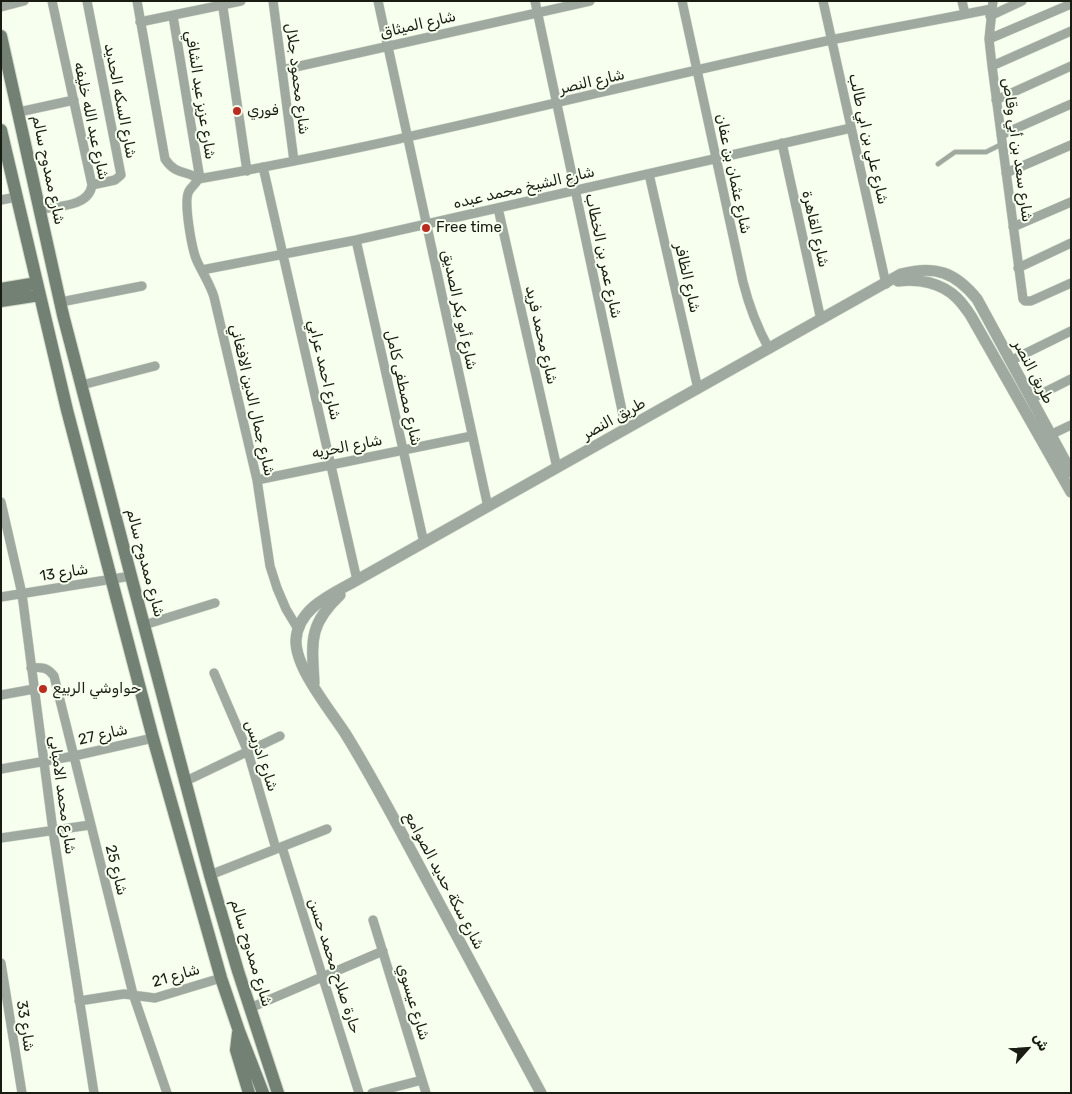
<!DOCTYPE html>
<meta charset="utf-8">
<style>
body{margin:0}
#map{position:relative;width:1072px;height:1094px;overflow:hidden;background:#f7ffef;font-family:Rubik,Vazirmatn,sans-serif}
canvas{display:block}
.frame{position:absolute;inset:0;border:2px solid #181c13;pointer-events:none}
.north{position:absolute;left:1002px;top:1024px;width:50px;height:50px;-webkit-text-stroke:4px #f7ffef;paint-order:stroke;rotate:64deg;font-size:14px;font-weight:700;line-height:20px;text-align:center;color:#181c13}
.north::after{content:'';display:block;margin:auto;width:18px;height:22px;background:#181c13;clip-path:polygon(50% 0,100% 100%,50% 72%,0 100%)}
</style>
<div id="map">
<canvas width="1072" height="1094"></canvas>
<div class="frame"></div>
<div class="north">ش</div>
</div>
<script>
const ctx = document.querySelector('canvas').getContext('2d');
ctx.lineJoin = 'round';
function strokePath(path, color, width, dash) { ctx.strokeStyle = color; ctx.lineWidth = width; ctx.lineCap = dash ? 'butt' : 'round'; ctx.setLineDash(dash || []); ctx.stroke(path); }
function label(font, color, halo, rows, align = 'center') {
  ctx.font = font + ' Rubik,Vazirmatn,sans-serif'; ctx.lineWidth = 4; ctx.setLineDash([]); ctx.textBaseline = 'middle'; ctx.strokeStyle = halo; ctx.fillStyle = color; for (const [text, x, y, turn = 0] of rows) {
    ctx.save(); ctx.translate(x, y); ctx.rotate((+turn || 0) * Math.PI / 180); ctx.textAlign = isNaN(turn) ? turn : align; if (halo) ctx.strokeText(text, 0, 0); ctx.fillText(text, 0, 0); ctx.restore();
  }
}
const service = new Path2D(`
 M 938,164 L 955,152 L 986,152 L 1002,144`);
const minor = new Path2D(`
 M 87,1 L 121,175 L 115,180 L 92,185
 M 137,1 L 165,159 C 176,176 188,170 198,179
 M 222,1 L 247,171
 M 273,1 L 294,161
 M 378,1 L 488,507
 M 535,1 L 626,429
 M 682,1 L 743,282 C 749,306 757,327 769,349
 M 823,1 L 886,284
 M 962,1 L 965,14
 M 993,1 L 989,39 L 992,66 L 1023,299 L 1025,301 L 1031,301 L 1071,283
 M 1,7 L 24,1
 M 173,16 L 200,179
 M 990,16 L 1022,1
 M 140,22 L 241,1
 M 989,39 L 1071,4
 M 992,66 L 1071,31
 M 282,70 L 590,1
 M 996,100 L 1071,66
 M 19,112 L 74,100
 M 1001,135 L 1071,104
 M 782,143 L 821,320
 M 263,167 L 357,580
 M 1006,173 L 1071,145
 M 649,174 L 698,389
 M 198,179 C 411,142 620,85 831,40 C 884,29 938,20 991,9
 M 198,179 C 196,184 191,187 189,191 C 183,201 192,250 197,261 C 203,274 210,284 214,297 L 257,480 L 270,566 L 277,588 L 286,609 L 298,629
 M 1,200 L 16,197
 M 498,208 L 557,468
 M 40,209 C 58,206 89,207 92,185 L 52,1
 M 1013,227 L 1071,202
 M 356,240 L 424,543
 M 1018,268 L 1071,243
 M 202,270 L 356,240 L 851,128
 M 61,302 L 142,286
 M 1010,361 L 1071,331
 M 82,385 L 155,366
 M 1031,399 L 1071,379
 M 1050,435 L 1071,425
 M 257,480 L 472,436
 M 1,502 L 22,594 L 53,831 L 94,1093
 M 1,597 L 131,576
 M 144,625 L 215,603
 M 31,668 C 42,667 47,667 54,676 L 133,994 L 167,1093
 M 214,673 L 248,752 L 276,849
 M 1,695 L 34,689
 M 1,769 L 74,756 L 153,738
 M 186,781 L 280,736
 M 1,838 L 90,825
 M 282,847 L 359,1093
 M 210,875 L 327,829
 M 373,920 L 426,1093
 M 1,963 L 22,1093
 M 79,1001 L 124,994 L 155,998 L 221,978
 M 250,1008 L 383,951
 M 372,1093 L 422,1080`);
const tertiary = new Path2D(`
 M 898,281 C 918,278 942,283 957,298 C 962,303 967,310 971,316 L 1071,492
 M 314,683 C 312,642 308,625 340,595
 M 541,1093 C 504,1024 467,955 430,886 C 402,834 376,783 345,733 C 330,710 295,668 296,640 C 298,607 333,594 357,580 L 901,274 C 935,265 955,272 977,299 L 1071,472`);
const secondary = new Path2D(`
 M 1,36 L 63,315 L 131,576 L 210,875 L 238,971 L 278,1093
 M 1,130 L 67,410 L 153,738 L 221,978 L 239,1031 L 263,1093
 M 1,289 L 37,283
 M 1,301 L 40,295
 M 238,1033 L 236,1050 L 249,1093`);
strokePath(service, '#d3dbcc', 5.5);
strokePath(minor, '#d3dbcc', 10);
strokePath(tertiary, '#d3dbcc', 12);
strokePath(secondary, '#d3dbcc', 14);
strokePath(service, '#9fa9a0', 4.5);
strokePath(minor, '#9fa9a0', 9);
strokePath(tertiary, '#9fa9a0', 11);
strokePath(secondary, '#738175', 12);
for (const [x, y, r, color] of [
 [237,111,5,"#ba2c20"],
 [426,228,5,"#ba2c20"],
 [43,689,5,"#ba2c20"]
]) { const dot = new Path2D(); dot.arc(x, y, r, 0, 2 * Math.PI); ctx.fillStyle = color; ctx.fill(dot); strokePath(dot, '#f7ffef', 2); }
label('15px', '#181c13', '#f7ffef', [
 ["شارع الميثاق",418,25,-13],
 ["شارع محمود جلال",297,79,83],
 ["شارع النصر",592,82,-13],
 ["شارع عزيز عبد الشافي",200,95,81],
 ["شارع السكه الحديد",120,101,79],
 ["شارع عبد الله خليفه",91,121,78],
 ["شارع علي بن ابي طالب",868,139,77],
 ["شارع سعد بن أبي وقاص",1017,150,82],
 ["شارع ممدوح سالم",48,170,78],
 ["شارع عثمان بن عفان",733,174,78],
 ["شارع الشيخ محمد عبده",524,188,-13],
 ["شارع القاهرة",815,229,77],
 ["شارع عمر بن الخطاب",603,256,78],
 ["شارع الظافر",687,278,77],
 ["شارع أبو بكر الصديق",459,310,78],
 ["شارع محمد فريد",541,335,77],
 ["شارع احمد عرابي",324,370,77],
 ["طريق النصر",1033,372,62],
 ["شارع مصطفى كامل",403,388,77],
 ["شارع جمال الدين الافغاني",252,400,77],
 ["طريق النصر",614,419,-29],
 ["شارع الحريه",347,447,-11],
 ["شارع ممدوح سالم",145,563,75],
 ["شارع 13",64,573,-9],
 ["شارع 27",103,735,-13],
 ["شارع ادريس",261,756,71],
 ["شارع محمد الامبابى",62,795,82],
 ["شارع 25",116,870,76],
 ["شارع سكة حديد الصوامع",444,881,62],
 ["شارع ممدوح سالم",251,953,73],
 ["حارة صلاح محمد حسن",334,966,72],
 ["شارع 21",176,976,-16],
 ["شارع عيسوي",413,1002,73],
 ["شارع 33",25,1026,81]
]);
label('15px', '#181c13', '#f7ffef', [
 ["فوري",247,111],
 ["Free time",436,228],
 ["حواوشي الربيع",53,689]
], 'left');
</script>
